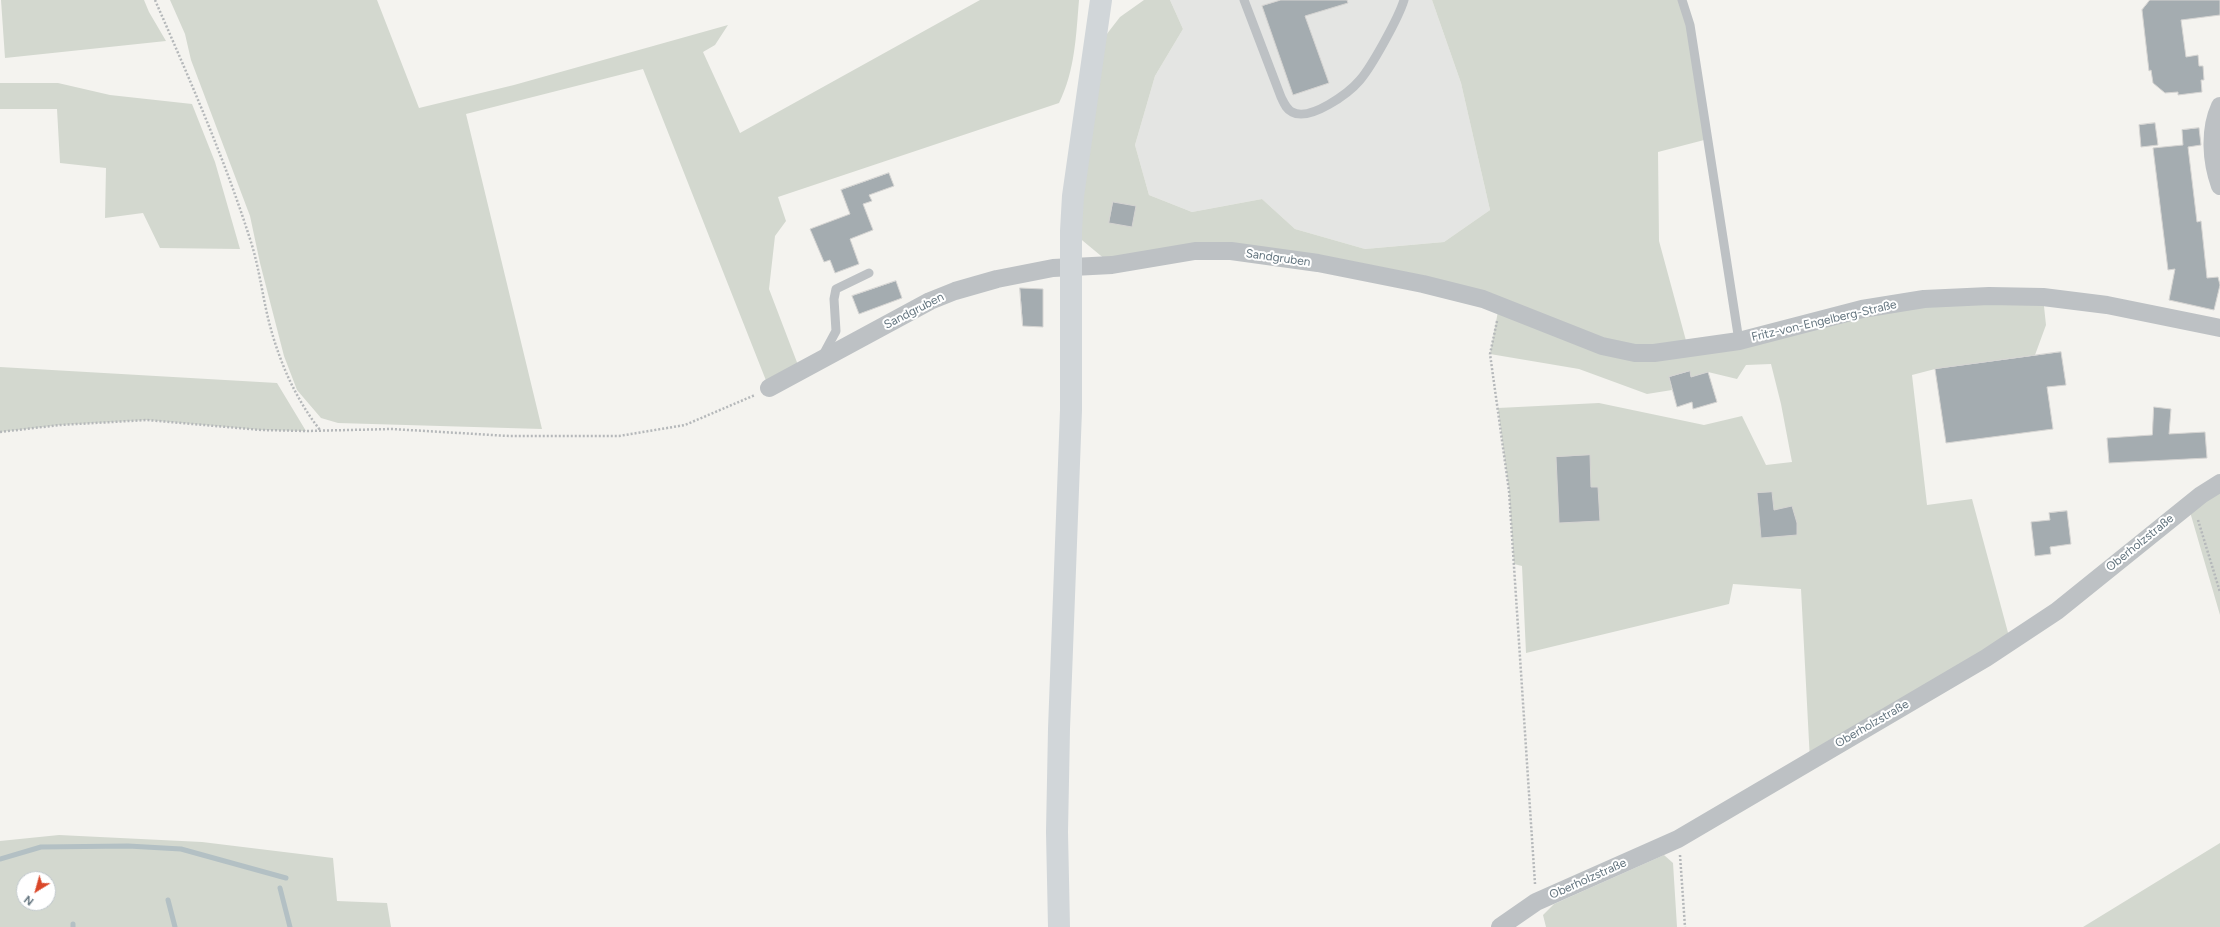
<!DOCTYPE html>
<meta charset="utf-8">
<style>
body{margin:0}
#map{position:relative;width:2220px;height:927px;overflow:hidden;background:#f4f3ef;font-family:Figtree,sans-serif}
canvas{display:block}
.north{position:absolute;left:16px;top:871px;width:40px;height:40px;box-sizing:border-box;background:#fff;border:1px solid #c1c8cc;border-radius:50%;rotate:217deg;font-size:11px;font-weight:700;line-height:16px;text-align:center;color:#64757f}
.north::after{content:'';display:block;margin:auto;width:14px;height:18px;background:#da4729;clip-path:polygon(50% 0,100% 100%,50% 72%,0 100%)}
</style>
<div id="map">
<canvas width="2220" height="927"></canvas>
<div class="north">N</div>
</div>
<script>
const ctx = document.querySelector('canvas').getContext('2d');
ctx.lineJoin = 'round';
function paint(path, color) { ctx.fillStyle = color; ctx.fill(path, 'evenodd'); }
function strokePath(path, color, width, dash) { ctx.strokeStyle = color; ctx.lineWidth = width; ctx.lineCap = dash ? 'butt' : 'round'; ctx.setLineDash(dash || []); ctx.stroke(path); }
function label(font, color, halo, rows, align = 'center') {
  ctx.font = font + ' Figtree,sans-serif'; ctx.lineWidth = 4; ctx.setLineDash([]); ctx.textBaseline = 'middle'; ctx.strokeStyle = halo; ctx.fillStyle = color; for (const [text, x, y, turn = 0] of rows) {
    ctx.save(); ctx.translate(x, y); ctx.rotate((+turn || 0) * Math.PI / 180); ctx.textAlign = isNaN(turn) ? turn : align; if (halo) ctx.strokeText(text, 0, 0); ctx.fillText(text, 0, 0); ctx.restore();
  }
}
paint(new Path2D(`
 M 1170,0 L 1432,0 L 1461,83 L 1490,210 L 1444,242 L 1365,249 L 1295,229 L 1262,199 L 1192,212 L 1149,195 L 1135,145 L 1155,76 L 1183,29 Z`), '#e4e5e3');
paint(new Path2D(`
 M 1,0 L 144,0 L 149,12 L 166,41 L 5,58 Z
 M 170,0 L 377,0 L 419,108 L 514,85 L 728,25 L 715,45 L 703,52 L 740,133 L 980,0 L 1079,0 C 1076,36 1075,71 1059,103 L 778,197 L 786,221 L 775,236 L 769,289 L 798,365 L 767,383 L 643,69 L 466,114 L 542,429 L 338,423 L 321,418 L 297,390 L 284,356 L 260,263 L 250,216 L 191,60 L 185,34 Z
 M 1144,0 L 1170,0 L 1183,29 L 1155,76 L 1135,145 L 1149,195 L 1192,212 L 1262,199 L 1295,229 L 1365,249 L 1444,242 L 1490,210 L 1461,83 L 1432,0 L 1682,0 L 1708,139 L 1658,152 L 1659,241 L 1688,348 L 1924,299 L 2043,297 L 2046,325 L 2035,355 L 1935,369 L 1912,375 L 1927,505 L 1972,499 L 2010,640 L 1810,761 L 1801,589 L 1733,584 L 1729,604 L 1526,653 L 1522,566 L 1514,564 L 1509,491 L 1498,408 L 1599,403 L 1704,425 L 1742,416 L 1766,465 L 1792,462 L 1781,404 L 1771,364 L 1746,365 L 1737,379 L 1708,372 L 1691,377 L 1689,371 L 1669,377 L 1672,390 L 1647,394 L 1579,369 L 1490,354 L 1499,306 L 1231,251 L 1112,265 L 1071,231 L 1096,48 L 1120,17 Z
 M 0,83 L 58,83 L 110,95 L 192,104 L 215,162 L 240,249 L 160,248 L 143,213 L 105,218 L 106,168 L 60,163 L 57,109 L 0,109 Z
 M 0,367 L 277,383 L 306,431 L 261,430 L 147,420 L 60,425 L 0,432 Z
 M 2220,483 L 2220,615 L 2188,505 Z
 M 59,835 L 202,842 L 333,858 L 337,901 L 387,903 L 391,927 L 0,927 L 0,841 ZM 24,879 L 48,879 L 48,903 L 24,903 Z
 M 2220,843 L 2220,927 L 2083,927 Z
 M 1664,855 L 1673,863 L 1677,927 L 1546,927 L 1543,915 L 1554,904 Z`), '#d3d8cf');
strokePath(new Path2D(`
 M 0,859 L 41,847 L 128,846 L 181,849 L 286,878
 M 280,888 L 290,927
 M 168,900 L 175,927
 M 73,924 L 73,927`), '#b3c0c4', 5);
const building = new Path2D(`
 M 1281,0 L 1347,0 L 1348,3 L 1305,16 L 1329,83 L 1293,95 L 1262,6 Z
 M 2150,0 L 2220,0 L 2220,15 L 2181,20 L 2186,57 L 2198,55 L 2199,66 L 2203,66 L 2204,80 L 2201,80 L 2202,92 L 2178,95 L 2178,92 L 2165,93 L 2153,83 L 2151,70 L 2149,71 L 2142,10 Z
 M 2155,123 L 2158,145 L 2141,147 L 2139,125 Z
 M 2199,128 L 2201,145 L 2188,147 L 2197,222 L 2201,221 L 2207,278 L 2218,277 L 2220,285 L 2214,310 L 2169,300 L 2175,269 L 2168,270 L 2153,148 L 2183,145 L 2182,130 Z
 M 889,173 L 894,186 L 869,195 L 872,201 L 863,204 L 873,230 L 850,239 L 859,264 L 835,273 L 830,260 L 824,262 L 810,229 L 850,214 L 841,190 Z
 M 1113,202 L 1136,206 L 1132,227 L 1109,223 Z
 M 896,281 L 902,298 L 859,314 L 852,296 Z
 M 1020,288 L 1043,289 L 1043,327 L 1023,326 Z
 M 2061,352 L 2066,385 L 2047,387 L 2053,429 L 1946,443 L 1935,369 Z
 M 1690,371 L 1691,377 L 1708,372 L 1717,402 L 1693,409 L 1692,402 L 1677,407 L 1669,377 Z
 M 2154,407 L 2171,409 L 2169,434 L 2205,432 L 2207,458 L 2109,463 L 2107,438 L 2152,435 Z
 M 1590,455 L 1591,487 L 1598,487 L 1600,521 L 1559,523 L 1556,457 Z
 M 1772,492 L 1774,510 L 1792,506 L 1797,523 L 1797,535 L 1761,538 L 1757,493 Z
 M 2067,511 L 2071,544 L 2050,547 L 2051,554 L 2035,556 L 2031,522 L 2050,520 L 2049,513 Z`);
paint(building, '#a4acb0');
strokePath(building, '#d5d4d2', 1);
strokePath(new Path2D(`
 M 155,0 C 189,78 224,157 250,239 C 259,266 262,294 269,322 C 279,361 295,398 320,430
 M 1497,321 L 1490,354 L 1509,491 L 1535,884
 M 0,432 L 60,425 L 147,420 L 261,430 L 306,431 L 392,429 L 509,436 L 619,436 L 685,425 L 755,395
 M 2198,520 L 2220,592
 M 1680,855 L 1685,927`), '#b5b8ba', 2.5, [2, 2]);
strokePath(new Path2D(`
 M 1244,0 L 1281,97 C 1284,103 1286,109 1292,112 C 1310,122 1349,93 1360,80 C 1372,66 1399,17 1404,0
 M 1682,0 L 1690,25 L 1739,341
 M 822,357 L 836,331 L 834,299 L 836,289 L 869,273`), '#bdc1c4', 9);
strokePath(new Path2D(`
 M 2220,106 C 2209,130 2211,161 2220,186
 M 769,388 L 930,301 L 955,291 L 997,279 L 1053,268 L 1112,265 L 1195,251 L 1231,251 L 1318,263 L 1423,284 L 1483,299 L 1602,346 L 1635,353 L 1654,353 L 1739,341 L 1862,309 L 1924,299 L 1989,296 L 2043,297 L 2107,305 L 2220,328
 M 1500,927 L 1536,902 L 1678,839 L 1986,658 L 2057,611 L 2201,495 L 2220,483`), '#bdc1c4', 18);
strokePath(new Path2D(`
 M 1059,927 L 1057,832 L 1059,729 L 1071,410 L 1071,231 L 1073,196 L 1101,0`), '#d1d6d9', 22);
label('12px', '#64757f', '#fff', [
 ["Sandgruben",1278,258,8],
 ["Sandgruben",914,311,-27],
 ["Fritz-von-Engelberg-Straße",1824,321,-13],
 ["Oberholzstraße",2140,543,-39],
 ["Oberholzstraße",1872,724,-30],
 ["Oberholzstraße",1588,879,-24]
]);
</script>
